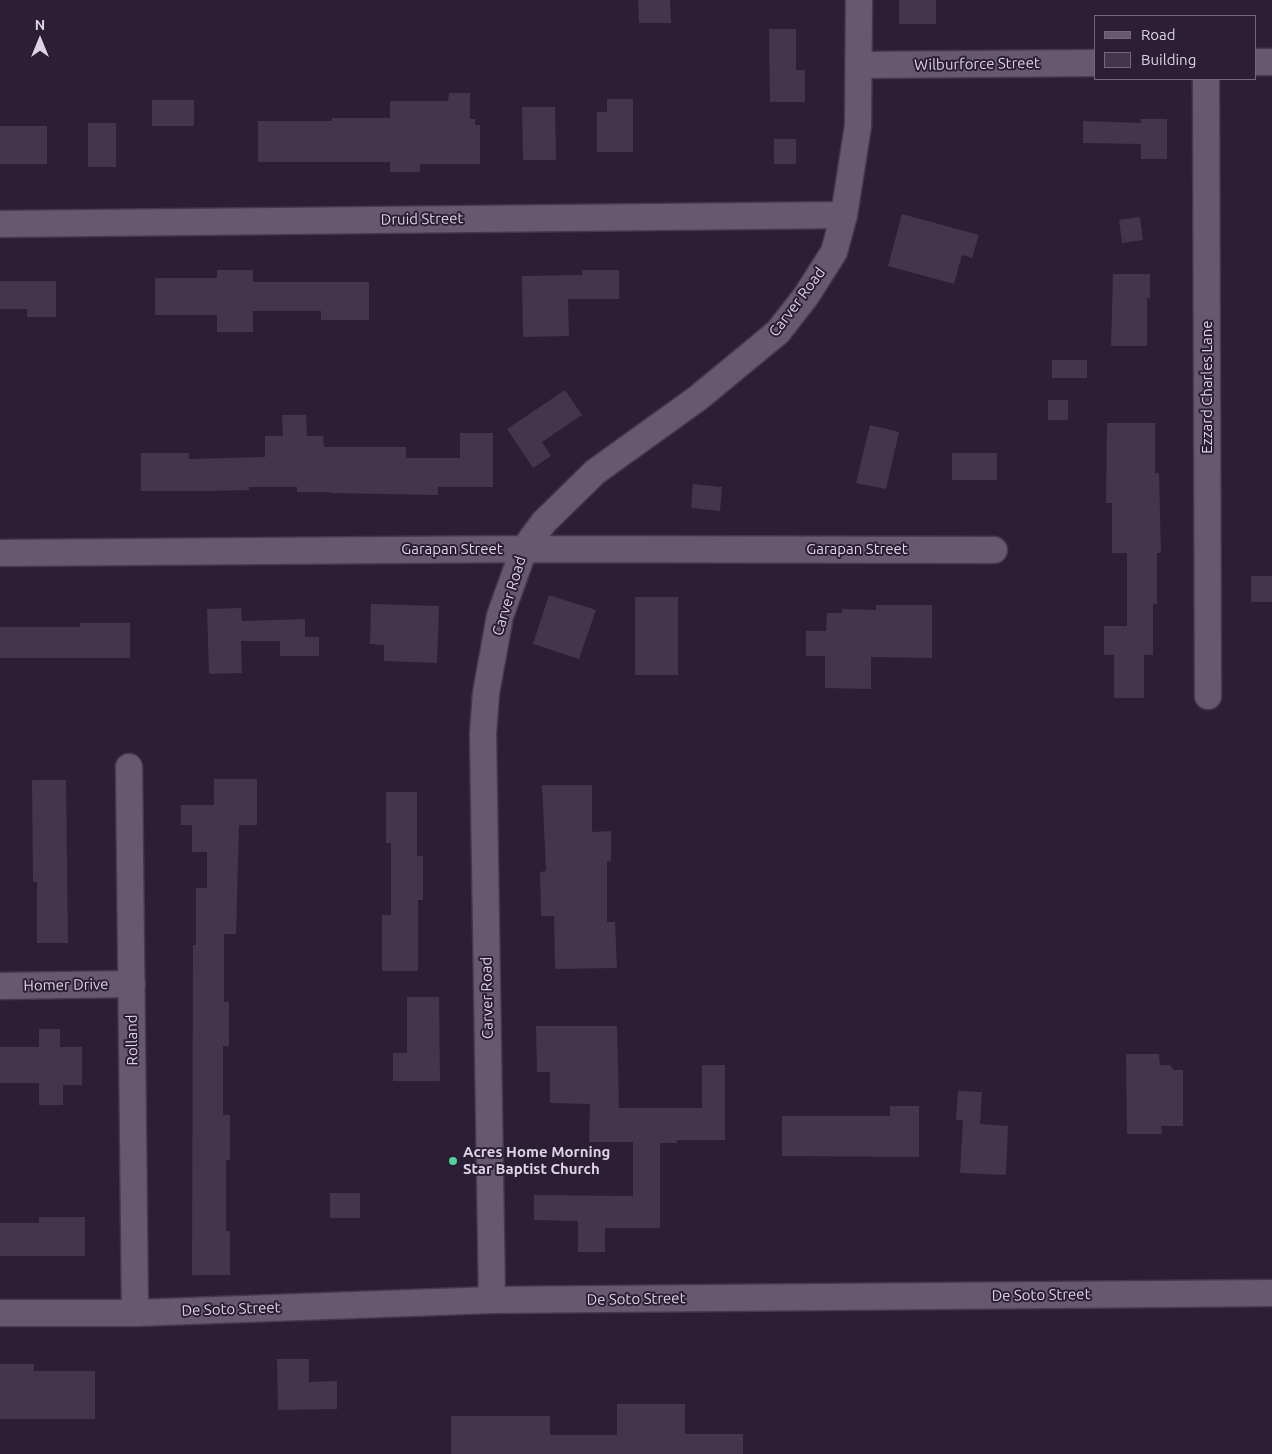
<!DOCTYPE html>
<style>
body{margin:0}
#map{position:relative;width:1272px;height:1454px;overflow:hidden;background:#2c1e35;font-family:Ubuntu,sans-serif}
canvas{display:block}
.legend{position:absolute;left:1094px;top:15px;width:162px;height:65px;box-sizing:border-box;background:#2c1e35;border:1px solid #73677b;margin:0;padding:6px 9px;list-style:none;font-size:15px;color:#ddd5e4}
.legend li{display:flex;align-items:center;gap:10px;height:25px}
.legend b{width:25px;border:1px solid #73677b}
.north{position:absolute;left:15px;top:15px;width:50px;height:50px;-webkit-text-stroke:4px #2c1e35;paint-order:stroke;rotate:0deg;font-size:14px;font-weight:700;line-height:20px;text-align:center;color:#ddd5e4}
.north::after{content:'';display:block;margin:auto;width:18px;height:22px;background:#ddd5e4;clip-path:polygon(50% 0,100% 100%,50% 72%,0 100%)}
</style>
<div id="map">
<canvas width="1272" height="1454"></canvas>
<ul class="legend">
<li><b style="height:6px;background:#675872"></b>Road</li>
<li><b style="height:14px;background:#42354d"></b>Building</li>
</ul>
<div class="north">N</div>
</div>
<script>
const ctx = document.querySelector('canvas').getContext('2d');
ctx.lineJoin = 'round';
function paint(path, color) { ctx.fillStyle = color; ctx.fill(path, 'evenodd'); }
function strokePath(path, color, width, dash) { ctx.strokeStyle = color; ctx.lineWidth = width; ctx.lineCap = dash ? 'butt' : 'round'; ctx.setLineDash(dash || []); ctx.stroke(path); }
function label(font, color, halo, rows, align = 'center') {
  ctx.font = font + ' Ubuntu,sans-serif'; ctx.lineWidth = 4; ctx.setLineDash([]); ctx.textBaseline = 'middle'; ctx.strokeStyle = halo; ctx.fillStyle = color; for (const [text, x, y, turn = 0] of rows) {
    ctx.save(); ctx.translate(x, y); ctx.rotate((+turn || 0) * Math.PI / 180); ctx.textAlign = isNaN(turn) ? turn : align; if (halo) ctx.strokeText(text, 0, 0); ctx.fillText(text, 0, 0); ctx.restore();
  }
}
paint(new Path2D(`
 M 638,0 L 670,0 L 671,23 L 639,23 Z
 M 899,0 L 936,0 L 936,24 L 899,24 Z
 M 769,29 L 796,29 L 796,70 L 805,70 L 805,102 L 770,102 Z
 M 449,93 L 470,93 L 470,119 L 475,119 L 475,125 L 480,125 L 480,164 L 420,164 L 420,172 L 390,172 L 390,162 L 258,162 L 258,121 L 332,121 L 332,118 L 390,118 L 390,101 L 448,101 Z
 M 607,99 L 633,99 L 633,152 L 597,152 L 597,112 L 607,112 Z
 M 152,100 L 194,100 L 194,126 L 152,126 Z
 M 522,107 L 555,107 L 556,160 L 523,160 Z
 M 1141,119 L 1167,119 L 1167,159 L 1141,159 L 1141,144 L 1083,143 L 1083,121 L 1141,123 Z
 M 88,123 L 116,123 L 116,167 L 88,167 Z
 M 0,126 L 47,126 L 47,164 L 0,164 Z
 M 774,139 L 796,139 L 796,164 L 774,164 Z
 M 902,214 L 979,235 L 972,258 L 962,255 L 954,284 L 888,266 Z
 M 1140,217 L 1143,240 L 1122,243 L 1119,220 Z
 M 217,270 L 253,270 L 253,282 L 369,282 L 369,320 L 321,320 L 321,311 L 253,311 L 253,332 L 217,332 L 217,315 L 155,315 L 155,278 L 217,278 Z
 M 582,270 L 619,270 L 619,299 L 568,299 L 569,336 L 523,337 L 522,276 L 582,275 Z
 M 1113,274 L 1150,274 L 1150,298 L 1147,298 L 1147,346 L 1111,346 Z
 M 0,281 L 56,281 L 56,317 L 27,317 L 27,309 L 0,309 Z
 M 1052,360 L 1087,360 L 1087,378 L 1052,378 Z
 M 565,390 L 582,415 L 542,442 L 551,456 L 533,468 L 507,429 Z
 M 1048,400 L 1068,400 L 1068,420 L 1048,420 Z
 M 282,415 L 306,415 L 307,436 L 323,436 L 324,447 L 406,447 L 406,458 L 460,458 L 460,433 L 493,433 L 493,487 L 438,487 L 438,495 L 331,493 L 331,492 L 297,492 L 297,487 L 249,487 L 249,490 L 208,491 L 141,491 L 141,453 L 189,453 L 189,459 L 265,457 L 265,436 L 283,436 Z
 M 1107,423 L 1155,423 L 1155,473 L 1159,473 L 1161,553 L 1157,553 L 1157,604 L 1153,604 L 1153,655 L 1144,655 L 1144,698 L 1114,698 L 1114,655 L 1104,655 L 1104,626 L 1127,626 L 1127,553 L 1112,553 L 1112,503 L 1106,503 Z
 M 870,425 L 899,432 L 886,489 L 856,483 Z
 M 952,453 L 997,453 L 997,480 L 952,480 Z
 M 693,484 L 722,487 L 720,511 L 691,508 Z
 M 1251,576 L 1272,576 L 1272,602 L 1251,602 Z
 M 549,595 L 596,610 L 579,659 L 533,644 Z
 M 635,597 L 678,597 L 678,675 L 635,675 Z
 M 371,604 L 439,606 L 437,663 L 384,661 L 384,645 L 370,644 Z
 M 876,605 L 932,605 L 932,658 L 871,657 L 871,689 L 825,688 L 825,656 L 806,656 L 806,631 L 826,631 L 827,613 L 842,613 L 842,609 L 876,610 Z
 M 241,608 L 242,621 L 305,619 L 305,637 L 319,637 L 319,656 L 280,656 L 280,641 L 241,641 L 242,673 L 209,674 L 207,609 Z
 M 80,623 L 130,623 L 130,658 L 0,658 L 0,627 L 80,627 Z
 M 214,779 L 257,779 L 257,825 L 239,825 L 236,934 L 224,934 L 224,1002 L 229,1002 L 229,1046 L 223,1046 L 223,1115 L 230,1115 L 230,1160 L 226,1160 L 226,1231 L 230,1231 L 230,1275 L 192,1275 L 193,945 L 196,945 L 196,888 L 207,888 L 207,852 L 192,852 L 192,825 L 181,825 L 181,805 L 214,805 Z
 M 32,780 L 66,780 L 68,943 L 37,943 L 37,882 L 33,882 Z
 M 542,785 L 592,785 L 592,832 L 611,831 L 611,861 L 607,862 L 607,922 L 615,922 L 617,968 L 555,969 L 554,916 L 541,916 L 540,872 L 546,871 Z
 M 386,792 L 417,792 L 417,856 L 423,856 L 423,900 L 418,900 L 418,971 L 382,971 L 382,915 L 391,915 L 391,843 L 386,843 Z
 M 407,997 L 439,997 L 440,1081 L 393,1081 L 393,1053 L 407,1053 Z
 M 536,1026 L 617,1026 L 619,1108 L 702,1108 L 702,1065 L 725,1065 L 725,1140 L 677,1140 L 677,1143 L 660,1143 L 660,1228 L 605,1228 L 605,1252 L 578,1252 L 578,1221 L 534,1220 L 534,1195 L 633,1196 L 633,1142 L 589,1142 L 590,1104 L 550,1103 L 550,1072 L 537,1072 Z
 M 39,1029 L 60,1029 L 60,1047 L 82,1047 L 82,1085 L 63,1085 L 63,1105 L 39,1105 L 39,1083 L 0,1083 L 0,1047 L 39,1047 Z
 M 1126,1054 L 1159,1054 L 1160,1065 L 1170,1065 L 1174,1070 L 1183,1070 L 1183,1126 L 1161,1126 L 1162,1134 L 1127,1134 Z
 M 958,1091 L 982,1092 L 980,1124 L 1008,1126 L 1006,1175 L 960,1173 L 963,1120 L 956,1120 Z
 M 890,1106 L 919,1106 L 919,1157 L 782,1156 L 782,1116 L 890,1116 Z
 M 330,1193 L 360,1193 L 360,1218 L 330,1218 Z
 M 39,1217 L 85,1217 L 85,1256 L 0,1256 L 0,1223 L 39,1223 Z
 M 277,1359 L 309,1359 L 309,1382 L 337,1381 L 337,1409 L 278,1410 Z
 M 0,1364 L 34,1364 L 34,1371 L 95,1371 L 95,1419 L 0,1419 Z
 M 617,1404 L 685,1404 L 685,1434 L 743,1434 L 743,1454 L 451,1454 L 451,1416 L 550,1416 L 550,1435 L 617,1435 Z`), '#42354d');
const minor = new Path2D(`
 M 1256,62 L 1272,62
 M 859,65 L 1096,63
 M 1206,79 L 1208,696
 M 0,224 L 844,215
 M 0,553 L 524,549 L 994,550
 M 129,767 L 135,1313
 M 0,986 L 132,984
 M 492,1300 L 483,734 L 486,693 L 500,616 L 524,549 L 544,522 L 595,472 L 698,398 L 778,332 L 806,296 L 834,252 L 844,215 L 858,126 L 859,0
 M 0,1313 L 135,1313 L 492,1300 L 1272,1293`);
strokePath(minor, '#44394c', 29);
strokePath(minor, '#675872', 26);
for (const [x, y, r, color] of [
 [453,1161,5,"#50d398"]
]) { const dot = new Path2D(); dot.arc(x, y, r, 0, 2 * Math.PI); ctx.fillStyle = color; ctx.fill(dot); strokePath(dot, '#2c1e35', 2); }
label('15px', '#ddd5e4', '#2c1e35', [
 ["Wilburforce Street",977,64,-1],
 ["Druid Street",422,219,-1],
 ["Carver Road",797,302,-53],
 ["Ezzard Charles Lane",1207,387,-90],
 ["Garapan Street",452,549],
 ["Garapan Street",857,549],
 ["Carver Road",509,596,-73],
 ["Homer Drive",66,985,-1],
 ["Carver Road",487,998,-91],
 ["Rolland",132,1040,-91],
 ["De Soto Street",1041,1295,-1],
 ["De Soto Street",636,1299,-1],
 ["De Soto Street",231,1309,-2]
]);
label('bold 15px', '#ddd5e4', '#2c1e35', [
 ["Acres Home Morning",463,1152],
 ["Star Baptist Church",463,1169]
], 'left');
</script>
